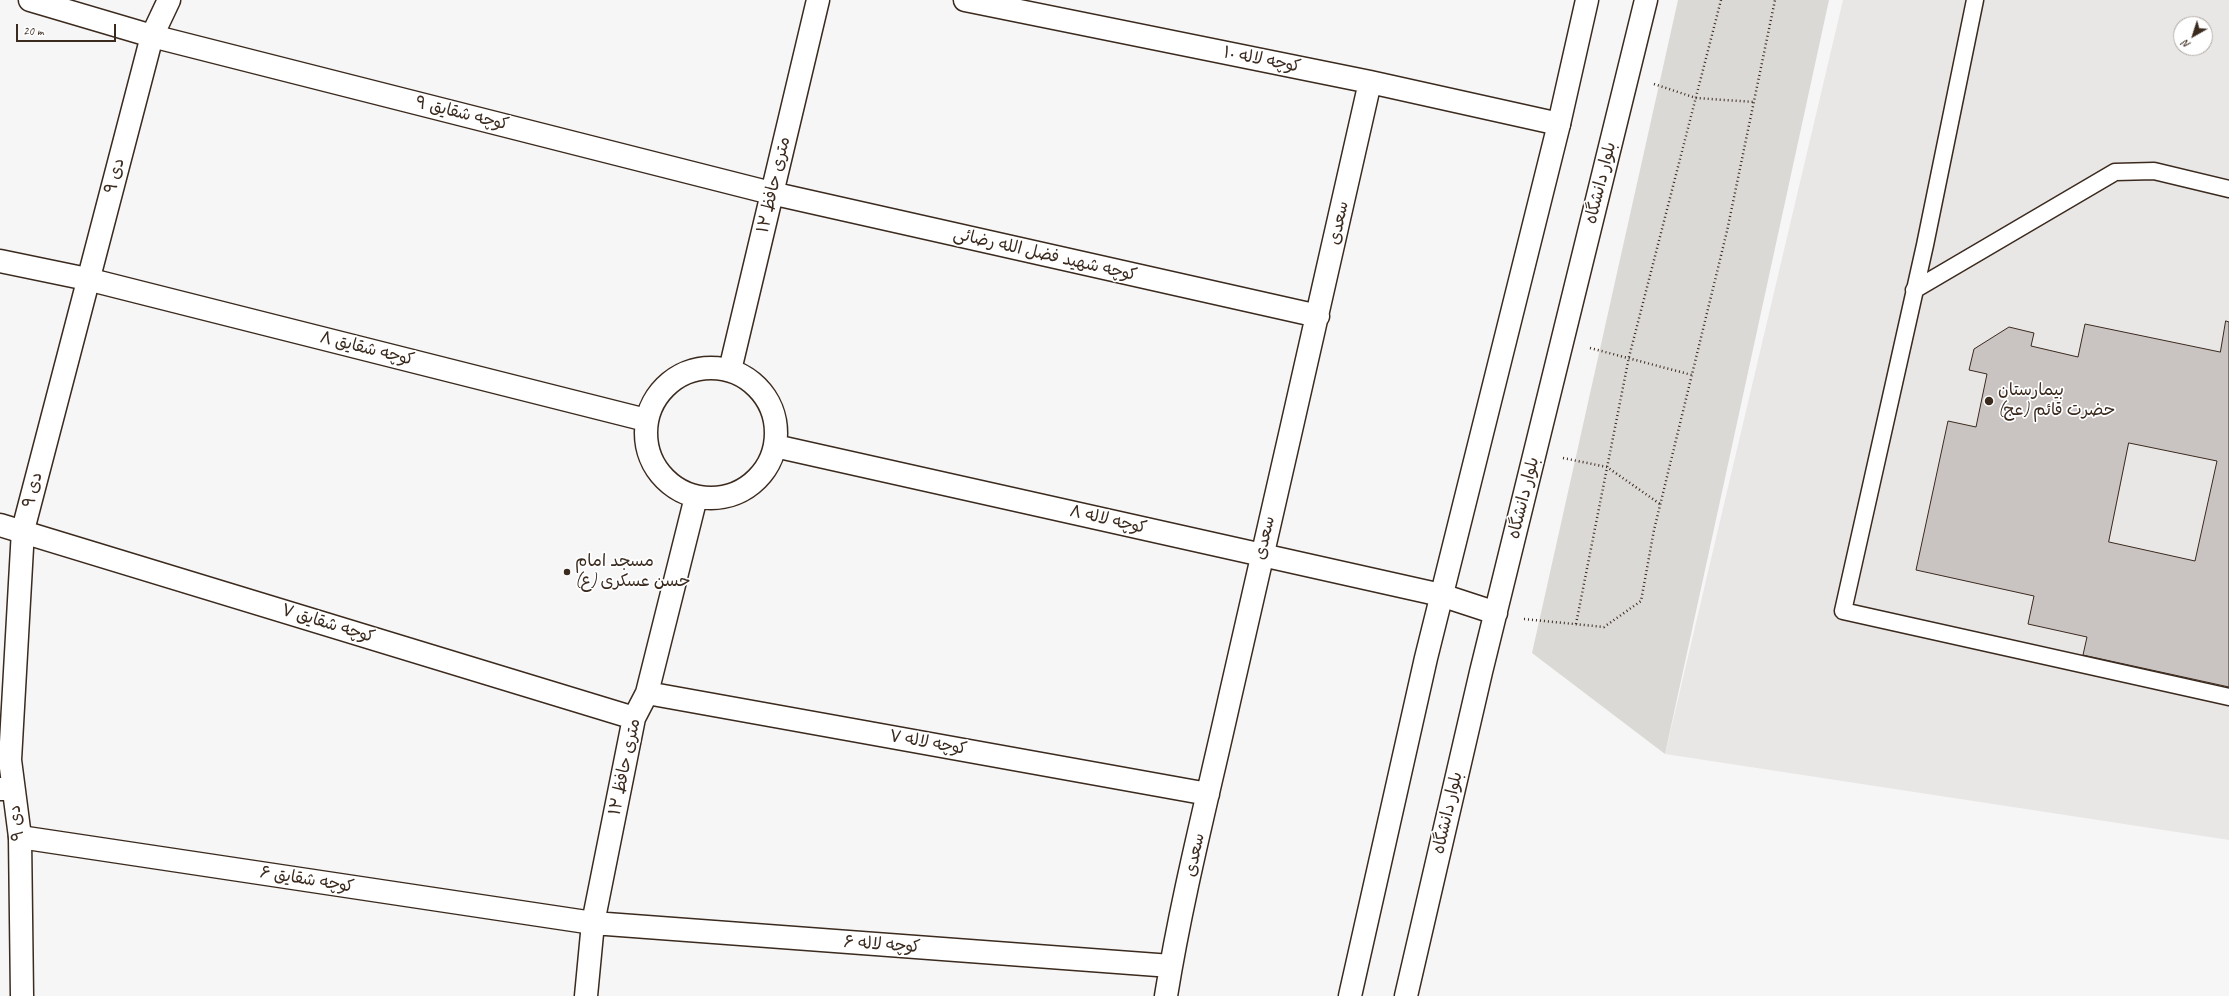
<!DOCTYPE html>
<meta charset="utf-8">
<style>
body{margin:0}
#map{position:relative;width:2229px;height:996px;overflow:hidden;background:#f7f6f6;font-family:Caveat,sans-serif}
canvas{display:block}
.north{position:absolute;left:2173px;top:16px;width:40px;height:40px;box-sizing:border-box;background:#fff;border:1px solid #b1aaa5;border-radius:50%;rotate:219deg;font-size:11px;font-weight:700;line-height:16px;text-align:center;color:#3b2a1e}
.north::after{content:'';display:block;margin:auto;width:14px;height:18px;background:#3b2a1e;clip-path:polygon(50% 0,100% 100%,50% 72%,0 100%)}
.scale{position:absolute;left:16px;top:24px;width:100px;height:18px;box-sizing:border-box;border:2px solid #3b2a1e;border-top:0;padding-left:5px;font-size:12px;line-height:14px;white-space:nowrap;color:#3b2a1e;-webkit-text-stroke:3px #fff;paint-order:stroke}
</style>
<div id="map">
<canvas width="2229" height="996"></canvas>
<div class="north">N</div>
<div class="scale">20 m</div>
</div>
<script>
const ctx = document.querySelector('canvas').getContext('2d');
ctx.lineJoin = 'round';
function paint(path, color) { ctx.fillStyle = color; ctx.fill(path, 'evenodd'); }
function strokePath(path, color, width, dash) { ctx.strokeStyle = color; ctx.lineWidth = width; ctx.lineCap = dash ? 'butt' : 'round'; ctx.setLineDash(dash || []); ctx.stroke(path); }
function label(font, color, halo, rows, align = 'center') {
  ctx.font = font + ' Caveat,"Playpen Sans Arabic",sans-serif'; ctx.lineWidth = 3.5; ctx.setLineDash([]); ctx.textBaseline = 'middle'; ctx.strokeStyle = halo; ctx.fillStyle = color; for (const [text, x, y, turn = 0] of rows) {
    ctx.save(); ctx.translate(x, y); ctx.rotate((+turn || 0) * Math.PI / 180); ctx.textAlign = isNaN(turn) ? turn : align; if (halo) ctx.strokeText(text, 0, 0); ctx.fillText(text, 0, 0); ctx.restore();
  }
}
paint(new Path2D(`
 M 1843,0 L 2229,0 L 2229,840 L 1665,754 ZM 2181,24 L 2205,24 L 2205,48 L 2181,48 Z`), '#e9e7e6');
paint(new Path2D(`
 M 1678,0 L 1829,0 L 1665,754 L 1532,653 Z`), '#dbd9d6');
const building = new Path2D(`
 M 2226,321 L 2229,322 L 2229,687 L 2083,655 L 2087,637 L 2028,624 L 2034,596 L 1916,570 L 1948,421 L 1976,427 L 1987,374 L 1969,370 L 1974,349 L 2009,327 L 2034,333 L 2031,346 L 2078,357 L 2085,324 L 2220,352 ZM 2129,443 L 2217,461 L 2195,561 L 2109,542 Z`);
paint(building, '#c9c3c1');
strokePath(building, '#3b2a1e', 1);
const lane = new Path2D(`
 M 1975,0 L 1925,245 L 1843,611 L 2229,697
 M 1914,290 L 2115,172 L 2154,171 L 2229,189`);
const street = new Path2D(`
 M 30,0 L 152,36 L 771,193 L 1318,316
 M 965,0 L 1370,82 L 1559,124
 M 0,261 L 87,279 L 646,420
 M646 433a65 65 0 1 1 130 0a65 65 0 1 1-130 0Z
 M 730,370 L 818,0
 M 775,446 L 1441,595
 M 0,525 L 634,718
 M 647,693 L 1208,794
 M 0,789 L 12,789
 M 20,837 L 593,923 L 1171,966
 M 586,996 L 593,923 L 634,718 L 647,693 L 696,497
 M 1166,996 C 1182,896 1208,796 1230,697 C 1276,492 1325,287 1370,82`);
const secondary = new Path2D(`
 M 1441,595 L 1496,613
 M 22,996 L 20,837 L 10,760 L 23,530 L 152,36 L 169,0
 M 1350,996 L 1426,658 L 1559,124 L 1587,0
 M 1406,996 L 1481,672 L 1646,0`);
strokePath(lane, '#3b2a1e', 19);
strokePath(street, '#3b2a1e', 25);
strokePath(secondary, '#3b2a1e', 25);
strokePath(new Path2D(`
 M 1654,84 L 1696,98 L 1754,102
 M 1590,348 L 1692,375
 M 1563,458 L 1607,467 L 1660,504
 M 1524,619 L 1604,627 L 1641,601 L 1654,530 L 1727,231 L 1775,0
 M 1576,624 L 1629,357 L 1721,0`), '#3b2a1e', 2.5, [1, 3]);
strokePath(lane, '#fff', 16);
strokePath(street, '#fff', 22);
strokePath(secondary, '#fff', 22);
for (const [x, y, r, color] of [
 [1989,401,5,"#3b2a1e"],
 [567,572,4,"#3b2a1e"]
]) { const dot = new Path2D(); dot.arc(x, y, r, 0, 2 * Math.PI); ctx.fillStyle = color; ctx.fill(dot); strokePath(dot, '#fff', 1.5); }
label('17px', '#3b2a1e', '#fff', [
 ["کوچه لاله ۱۰",1262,60,11],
 ["کوچه شقایق ۹",462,114,14],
 ["۹ دی",115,176,-75],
 ["بلوار دانشگاه",1601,183,-76],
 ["۱۲ متری حافظ",774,185,-77],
 ["سعدی",1339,223,-78],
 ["کوچه شهید فضل الله رضائی",1045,255,13],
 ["کوچه شقایق ۸",367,349,14],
 ["۹ دی",33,490,-76],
 ["بلوار دانشگاه",1524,498,-76],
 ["کوچه لاله ۸",1108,520,13],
 ["سعدی",1265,538,-77],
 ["کوچه شقایق ۷",328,624,17],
 ["کوچه لاله ۷",928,743,10],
 ["۱۲ متری حافظ",625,767,-78],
 ["بلوار دانشگاه",1448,813,-77],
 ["۹ دی",17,823,-97],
 ["سعدی",1195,855,-78],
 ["کوچه شقایق ۶",307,880,9],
 ["کوچه لاله ۶",882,945,4]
]);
label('17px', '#3b2a1e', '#fff', [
 ["بیمارستان",1998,391],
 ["حضرت قائم (عج)",1998,411],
 ["مسجد امام",575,562],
 ["حسن عسکری (ع)",575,582]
], 'left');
</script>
